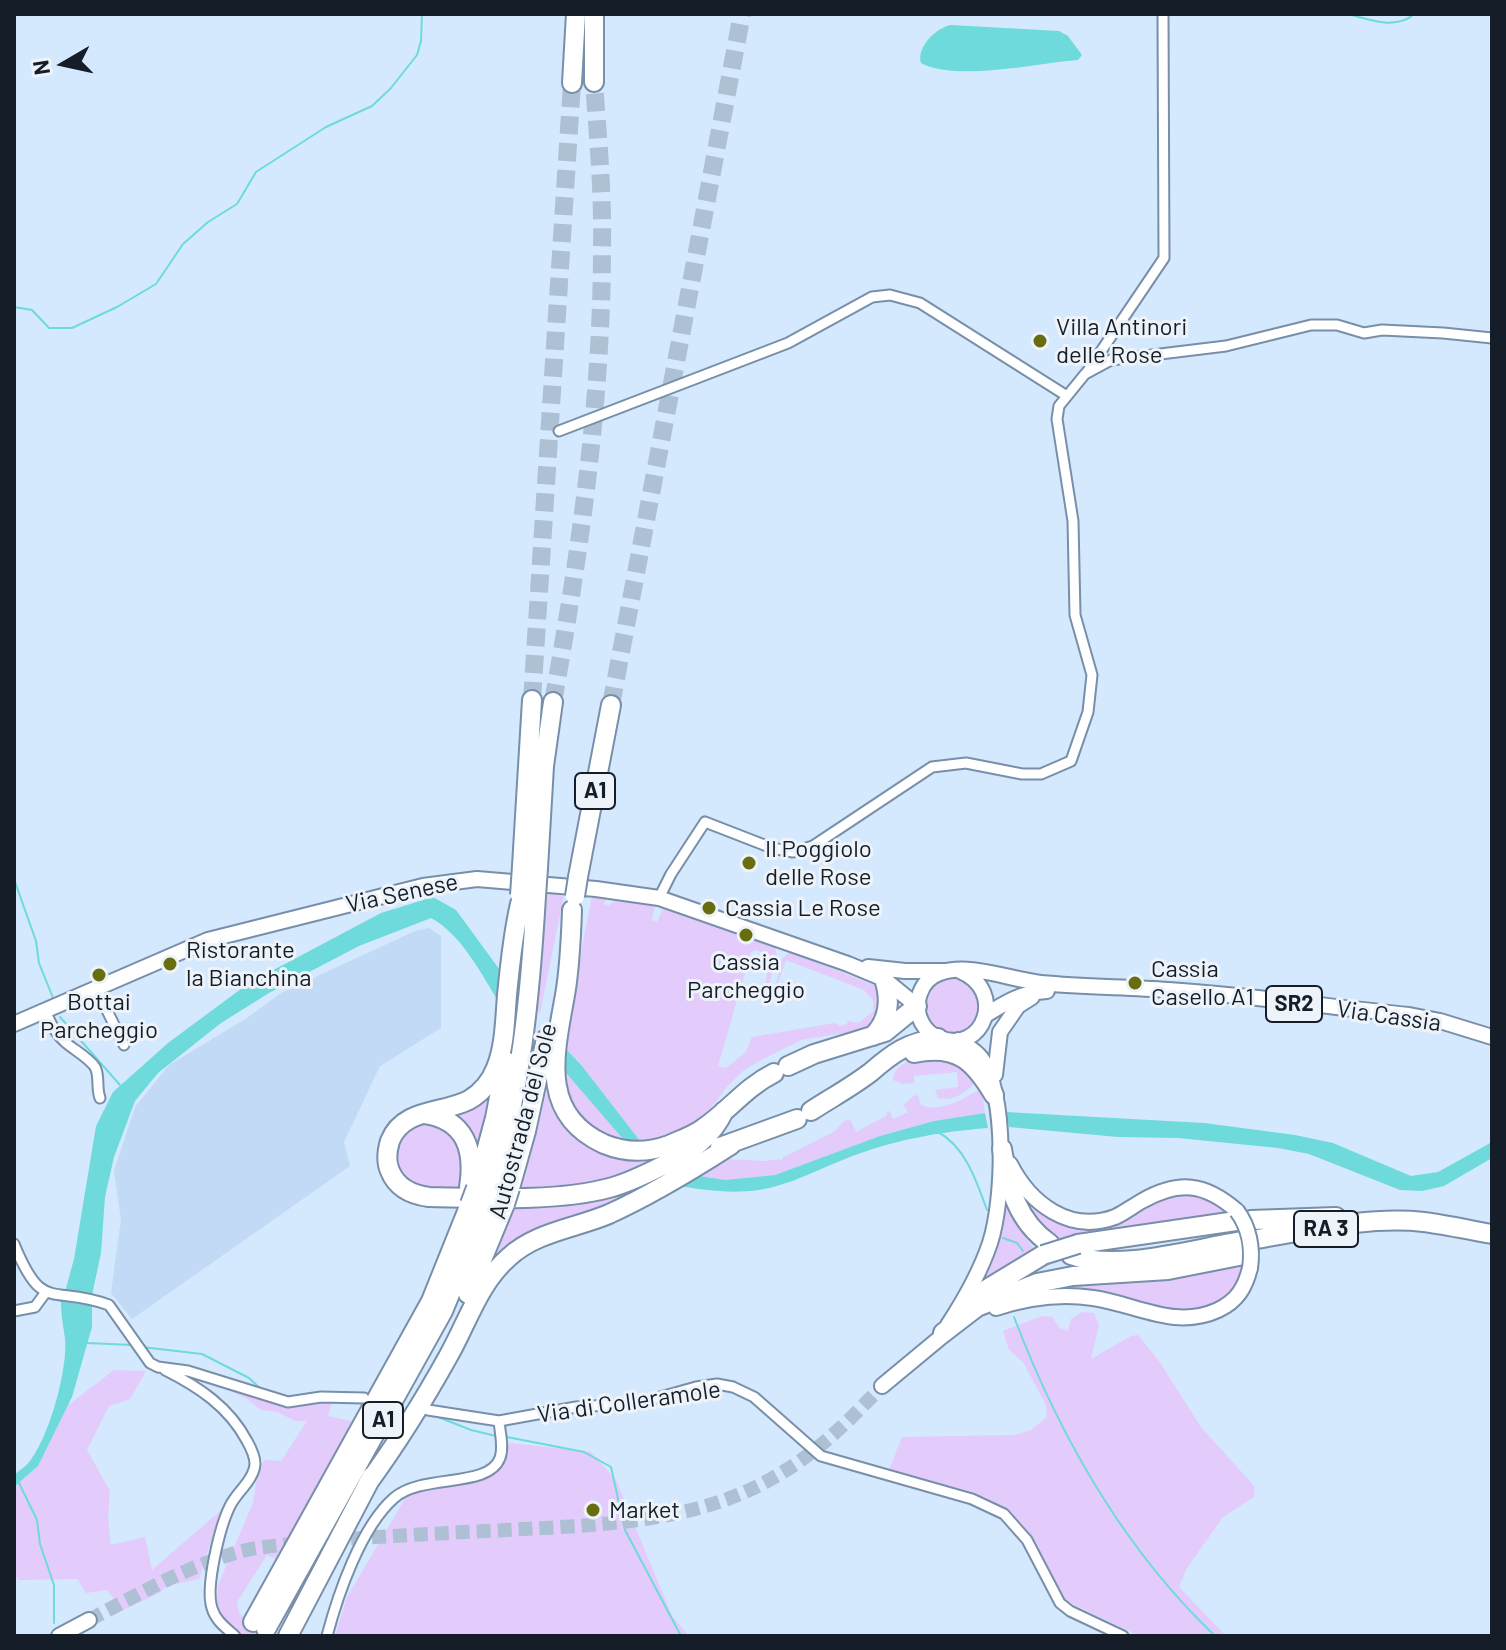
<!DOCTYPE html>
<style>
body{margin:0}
#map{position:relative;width:1506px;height:1650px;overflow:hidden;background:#d4e8fe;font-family:Barlow,sans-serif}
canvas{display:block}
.frame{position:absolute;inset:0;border:16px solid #151e28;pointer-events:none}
.north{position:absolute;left:24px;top:24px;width:80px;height:80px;-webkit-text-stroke:6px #eef3f9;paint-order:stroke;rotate:261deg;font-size:22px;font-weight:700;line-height:32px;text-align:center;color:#151e28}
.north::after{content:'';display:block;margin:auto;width:28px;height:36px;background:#151e28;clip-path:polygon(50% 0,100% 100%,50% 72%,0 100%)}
</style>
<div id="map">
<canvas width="1506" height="1650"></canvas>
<div class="frame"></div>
<div class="north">N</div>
</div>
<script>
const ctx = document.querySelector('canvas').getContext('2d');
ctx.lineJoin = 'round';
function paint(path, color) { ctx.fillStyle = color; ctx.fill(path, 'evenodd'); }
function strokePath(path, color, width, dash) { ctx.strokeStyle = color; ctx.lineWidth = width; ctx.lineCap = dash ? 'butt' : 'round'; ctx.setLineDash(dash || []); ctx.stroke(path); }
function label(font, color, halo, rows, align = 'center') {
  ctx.font = font + ' Barlow,sans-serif'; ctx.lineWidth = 6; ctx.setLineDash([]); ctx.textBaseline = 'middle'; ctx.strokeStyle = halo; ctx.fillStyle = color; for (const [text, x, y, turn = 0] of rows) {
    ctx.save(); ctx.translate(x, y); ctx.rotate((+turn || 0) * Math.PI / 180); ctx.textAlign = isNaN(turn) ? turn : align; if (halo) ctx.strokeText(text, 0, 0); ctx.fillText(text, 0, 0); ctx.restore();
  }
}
paint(new Path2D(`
 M 429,928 L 441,936 L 441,1028 L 380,1066 L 344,1142 L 350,1166 L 132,1319 L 111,1293 L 121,1219 L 114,1171 L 135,1107 L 169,1065 L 247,1018 L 281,993 L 415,931 Z`), '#c2daf5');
paint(new Path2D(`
 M 541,892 L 564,895 L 540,1013 L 535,1007 Z
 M 592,896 L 606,899 L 604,904 L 609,906 C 621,892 639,902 655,906 L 652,920 L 657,922 L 663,908 L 702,919 L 775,947 L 777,957 L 761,1011 L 770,955 L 755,950 L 751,952 L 718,1066 L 726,1068 L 746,1052 L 752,1037 L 835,1023 L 840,1026 L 847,1024 L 848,1021 L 859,1023 L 873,1011 L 873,1000 L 864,990 L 786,960 L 773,997 L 782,959 L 790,952 L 874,985 L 879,988 L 882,1005 L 870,1029 L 801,1040 L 759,1061 L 743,1071 L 726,1088 L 698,1125 L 644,1146 L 582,1066 L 563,1046 Z
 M924 1006a28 28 0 1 1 56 0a28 28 0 1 1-56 0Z
 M 924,1057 L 958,1060 L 978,1078 C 970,1091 953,1102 938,1098 L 935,1090 L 958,1087 L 957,1072 L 914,1076 L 914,1083 L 902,1084 L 893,1080 C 894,1065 910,1059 924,1057 Z
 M 561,1067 L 629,1146 L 624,1146 L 574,1116 Z
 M 548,1086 L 554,1104 L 643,1158 L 647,1163 C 607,1182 566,1188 522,1188 Z
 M 978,1090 L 982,1090 L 985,1113 L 934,1121 L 880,1136 L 775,1175 L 725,1180 L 694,1175 L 726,1159 L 765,1161 L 780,1159 L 783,1162 L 782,1158 L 835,1131 L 846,1119 L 848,1121 L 850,1119 L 856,1132 L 886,1116 L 887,1112 L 890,1111 L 893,1119 L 908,1112 L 903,1105 L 915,1095 L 918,1096 L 921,1105 C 939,1113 963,1100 978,1090 Z
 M 492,1091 L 476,1160 L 448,1114 Z
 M 430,1120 L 461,1140 L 465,1190 L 419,1191 L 397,1171 L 393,1145 L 399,1133 Z
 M 653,1181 L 653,1183 L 494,1262 L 517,1200 L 625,1194 Z
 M 1015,1184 L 1076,1225 C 1108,1215 1175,1184 1206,1196 C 1216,1200 1225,1209 1233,1214 L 1063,1242 L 1035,1222 Z
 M 1005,1196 L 1014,1217 L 1027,1234 L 1025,1237 L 1037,1252 L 972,1296 Z
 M 1245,1265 L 1235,1291 L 1212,1308 L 1185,1314 L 1032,1288 L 1202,1270 L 1203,1272 Z
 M 1082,1312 L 1094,1313 L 1099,1325 L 1091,1359 L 1131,1336 L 1138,1335 L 1159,1361 L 1201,1427 L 1255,1487 L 1254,1497 L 1223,1517 L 1187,1568 L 1179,1587 L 1226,1636 L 1139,1636 L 1065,1600 L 1023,1526 L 999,1506 L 966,1491 L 889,1470 L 902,1437 L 1015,1435 L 1031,1430 L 1047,1417 L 1046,1405 L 1023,1362 L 1009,1350 L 1003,1331 L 1042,1316 L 1052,1317 L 1060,1328 L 1068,1331 L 1071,1319 Z
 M 114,1370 L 146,1371 L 130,1399 L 109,1406 L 87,1450 L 110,1491 L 108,1519 L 111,1545 L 145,1537 L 152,1570 L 220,1511 L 199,1579 L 166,1586 L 161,1592 L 115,1614 L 113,1598 L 107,1590 L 86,1593 L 77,1579 L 18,1580 L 14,1573 L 14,1487 L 38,1466 L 66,1407 Z
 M 220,1386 L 287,1408 L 332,1402 L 328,1416 L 355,1422 L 279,1561 L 267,1555 L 237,1602 L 239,1613 L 260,1636 L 240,1634 L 222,1618 L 217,1603 L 218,1585 L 253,1503 L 257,1477 L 264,1460 L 281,1461 L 307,1421 L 295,1421 L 277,1412 L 261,1410 L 247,1399 Z
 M 510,1443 L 591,1452 L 616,1480 L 672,1616 L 689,1636 L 335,1636 L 347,1597 L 409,1492 L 460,1485 L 496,1474 L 501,1457 Z`), '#e3cbfc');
paint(new Path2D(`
 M 951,25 L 1059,31 L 1068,36 L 1082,55 L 1078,60 C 1037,63 956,82 921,63 C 916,47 937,27 951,25 Z
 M 433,897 L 456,910 L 505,977 L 503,1009 C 484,979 463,935 431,918 L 359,946 L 269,993 L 221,1023 L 158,1073 L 135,1101 L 114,1157 L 105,1197 L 101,1253 L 92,1295 L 65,1292 L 74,1259 L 96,1126 L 113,1092 L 168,1043 L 249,983 L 381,913 Z
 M 563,1046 L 582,1066 L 644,1146 L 629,1146 L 561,1067 Z
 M 1006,1112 L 1204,1123 L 1295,1135 L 1333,1143 L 1411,1176 L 1438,1172 L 1492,1142 L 1492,1158 L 1444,1186 L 1422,1191 L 1400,1190 L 1309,1154 L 1278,1148 L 1178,1138 L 1118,1137 L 1009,1127 Z
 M 985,1113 L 988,1128 C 938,1132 892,1140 845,1159 C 817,1170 790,1185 759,1190 C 730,1194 703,1190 674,1185 L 694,1175 L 725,1180 L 775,1175 L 880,1136 L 934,1121 Z
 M 61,1301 L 92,1306 L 92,1327 L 72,1397 L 38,1466 L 14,1487 L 14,1475 C 20,1470 28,1465 32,1458 C 50,1433 68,1369 65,1338 C 63,1325 61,1315 61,1301 Z`), '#6fdadb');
strokePath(new Path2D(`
 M 1349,14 C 1369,20 1397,30 1414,14
 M 14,307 L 32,310 L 49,328 L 72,328 L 117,307 L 156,284 L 183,244 L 208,222 L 237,204 L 256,172 L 326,127 L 372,106 L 391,88 L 417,55 L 421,41 L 422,14
 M 14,879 L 36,941 L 39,963 L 53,998
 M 60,1017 L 120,1085
 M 938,1132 C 966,1147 977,1183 987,1210
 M 1003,1238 L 1017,1243 L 1023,1251
 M 1014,1317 C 1059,1435 1123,1548 1215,1636
 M 87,1343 L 132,1345
 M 142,1347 L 202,1354 L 249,1378 L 261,1389
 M 438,1417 L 471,1430 L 496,1436
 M 507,1437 L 584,1452 L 611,1467 L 625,1530 L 681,1636
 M 19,1483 L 37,1520 L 40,1544 L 54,1585 L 54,1623`), '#6fdadb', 2);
strokePath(new Path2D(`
 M 330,1540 C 389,1536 447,1533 506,1530 C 594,1525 692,1524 771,1479 C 815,1455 848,1422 882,1386
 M 89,1620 C 141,1593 194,1562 251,1549 C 268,1546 285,1545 301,1543`), '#aec0d3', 14, [14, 7]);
strokePath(new Path2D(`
 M 532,700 L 572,83
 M 553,702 C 580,552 602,400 602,247 C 603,192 598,137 594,82
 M 611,705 L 742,14`), '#aec0d3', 18, [18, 9]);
const street = new Path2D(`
 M 1087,372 L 1164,258 L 1163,14
 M 559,431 L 788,343 L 872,297 L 890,295 L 920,303 L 1067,396
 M 659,898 L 671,874 L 705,822 L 772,848 L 793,852 L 813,846 L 932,767 L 966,763 L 1022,774 L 1041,774 L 1071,761 L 1088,712 L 1092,675 L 1075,615 L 1073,521 L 1057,419 L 1059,406 L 1085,374 L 1111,360 L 1226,346 L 1311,325 L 1337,325 L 1364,333 L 1382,330 L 1443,333 L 1492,338
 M 96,988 L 124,1045
 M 45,1010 C 50,1022 55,1033 65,1042 C 74,1050 88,1057 95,1067 C 100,1076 96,1088 100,1098
 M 14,1244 C 43,1315 52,1284 109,1305 L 150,1363 L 158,1367 L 188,1371 L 288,1402 L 321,1397 L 364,1398
 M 14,1311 L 35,1307 L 46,1292
 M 165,1370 C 199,1387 229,1407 247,1441 C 251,1448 255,1456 255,1464 C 254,1480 236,1493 230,1506 C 220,1526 205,1587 212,1608 C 215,1620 226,1628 235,1636
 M 428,1410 L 499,1421 L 576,1407 L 639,1403 L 696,1387 L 717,1384 L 733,1387 L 754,1397 L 821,1456 L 972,1499 L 1004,1514 L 1027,1540 L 1060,1603 L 1070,1611 L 1123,1636
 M 327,1636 C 338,1594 361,1527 394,1498 C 423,1473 488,1489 500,1458 C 504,1447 500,1433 499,1421`);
const secondary = new Path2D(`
 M 868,967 L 905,971 L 945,971
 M 14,1024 L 208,940 L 423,886 L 477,879 L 596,889 L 659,898 L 848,964 L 884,979 L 917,1006`);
const primary = new Path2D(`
 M 960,971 C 1008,991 983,1055 940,1038 C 932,1036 926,1030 922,1023 C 912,1005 920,980 940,973 C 968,962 1012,980 1041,983 C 1084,987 1126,987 1168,990 C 1249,995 1329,1007 1409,1015 L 1440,1021 L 1492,1037
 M 986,1015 C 1006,1002 1023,992 1047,991
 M 995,1075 L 1000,1032 L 1018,1006 L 1032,997
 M 1010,1164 C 1030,1203 1069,1234 1115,1217 C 1124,1213 1133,1206 1142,1201 C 1179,1180 1205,1183 1237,1211
 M 996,1308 C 1026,1298 1061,1293 1093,1298 C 1136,1304 1175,1330 1218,1310 C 1237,1301 1245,1288 1250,1268
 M 948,1325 C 965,1299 980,1273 990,1243 C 1004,1200 1007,1098 982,1059 C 976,1050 967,1046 958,1040
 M 882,1386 L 952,1328
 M 59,1636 L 89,1620`);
const highway = new Path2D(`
 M 594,14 L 594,82
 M 572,83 L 576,14
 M 522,866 L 532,700
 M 538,868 L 544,766 L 553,702
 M 578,877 L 611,705
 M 520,904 C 513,934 510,964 507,995 C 505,1019 505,1046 496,1068 C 491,1081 481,1093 469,1100 C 442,1114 403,1108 390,1141 C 387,1151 386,1162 390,1171 C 397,1188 413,1195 429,1197 C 483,1198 557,1202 609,1188 C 629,1183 648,1173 666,1164 C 692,1151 712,1137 724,1111
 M 572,910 C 571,938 570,967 565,995 C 555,1052 538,1114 604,1144 C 626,1153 647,1153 669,1145 C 680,1140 692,1136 702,1129 C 728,1112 744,1088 774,1073
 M 873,1036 C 889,1020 891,1000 884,979
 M 914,1053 C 957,1044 974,1061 994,1095
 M 788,1066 L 814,1054 L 885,1032 L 917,1006
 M 811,1111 C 831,1098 853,1086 871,1072 C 894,1052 907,1043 938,1038
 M 425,1114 C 465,1120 475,1149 469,1187
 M 720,1147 L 797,1119
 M 1002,1149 C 1009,1188 1017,1221 1050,1244
 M 476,1188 L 495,1118 L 506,1061
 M 492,1188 C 521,1088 530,999 536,896
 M 510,1188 L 526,1131 L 546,1039
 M 1251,1220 L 1336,1217
 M 1257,1239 C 1310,1230 1370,1216 1424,1222 C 1447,1225 1469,1230 1492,1234
 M 1078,1244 L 1236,1221
 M 1071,1255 C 1119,1272 1192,1249 1243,1241
 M 468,1294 L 505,1204
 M 973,1303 L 987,1289 L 1043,1255
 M 943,1333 L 977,1307 L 1037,1283 L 1073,1276 L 1168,1270 L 1244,1255
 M 368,1483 C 398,1442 424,1400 449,1355 C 468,1321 479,1283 509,1257 C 536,1232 576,1228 609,1214 C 651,1195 692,1170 731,1145
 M 253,1622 L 431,1301 L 470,1204
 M 266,1629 L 443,1311 L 487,1204
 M 288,1636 L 372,1476`);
strokePath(street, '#788fa9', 13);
strokePath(secondary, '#788fa9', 18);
strokePath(primary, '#788fa9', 18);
strokePath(highway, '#788fa9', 22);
strokePath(street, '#fff', 9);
strokePath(secondary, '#fff', 14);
strokePath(primary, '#fff', 14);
strokePath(highway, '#fff', 18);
const primaryBridge = new Path2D(`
 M 1237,1211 C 1249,1227 1253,1248 1250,1268`);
const highwayBridge = new Path2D(`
 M 520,895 L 522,866
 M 536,896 L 538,868
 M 575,896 L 578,877
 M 470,1204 L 476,1188
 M 487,1204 L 492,1188
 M 505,1204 L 510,1188
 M 1043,1255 L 1078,1244`);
strokePath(primaryBridge, '#788fa9', 18, []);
strokePath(highwayBridge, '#788fa9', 22, []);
strokePath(primaryBridge, '#fff', 14);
strokePath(highwayBridge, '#fff', 18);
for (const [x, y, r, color] of [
 [1040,341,8,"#686d10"],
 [749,863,8,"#686d10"],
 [709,908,8,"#686d10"],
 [746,935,8,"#686d10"],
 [170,964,8,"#686d10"],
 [99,975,8,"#686d10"],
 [1135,983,8,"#686d10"],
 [593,1510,8,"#686d10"]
]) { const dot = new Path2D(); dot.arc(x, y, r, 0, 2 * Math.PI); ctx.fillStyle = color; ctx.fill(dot); strokePath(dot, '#eef3f9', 3); }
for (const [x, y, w] of [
 [595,791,40],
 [1294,1004,56],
 [1326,1229,64],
 [383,1420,40]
]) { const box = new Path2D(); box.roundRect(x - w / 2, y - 18, w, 36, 6); ctx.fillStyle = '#eef3f9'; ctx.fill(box); strokePath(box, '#151e28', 2); }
label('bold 22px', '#151e28', null, [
 ["A1",595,791],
 ["SR2",1294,1004],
 ["RA 3",1326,1229],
 ["A1",383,1420]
]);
label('24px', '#151e28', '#eef3f9', [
 ["Villa Antinori",1056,327],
 ["delle Rose",1056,355],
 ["Il Poggiolo",765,849],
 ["delle Rose",765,877],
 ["Cassia Le Rose",725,908],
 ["Ristorante",186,950],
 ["la Bianchina",186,978],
 ["Cassia",746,962,"center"],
 ["Parcheggio",746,990,"center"],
 ["Cassia",1151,969],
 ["Casello A1",1151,997],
 ["Bottai",99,1002,"center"],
 ["Parcheggio",99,1030,"center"],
 ["Market",609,1510]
], 'left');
label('24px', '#151e28', '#eef3f9', [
 ["Via Senese",402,893,-12],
 ["Via Cassia",1389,1016,8],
 ["Autostrada del Sole",523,1121,-75],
 ["Via di Colleramole",629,1402,-8]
]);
</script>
